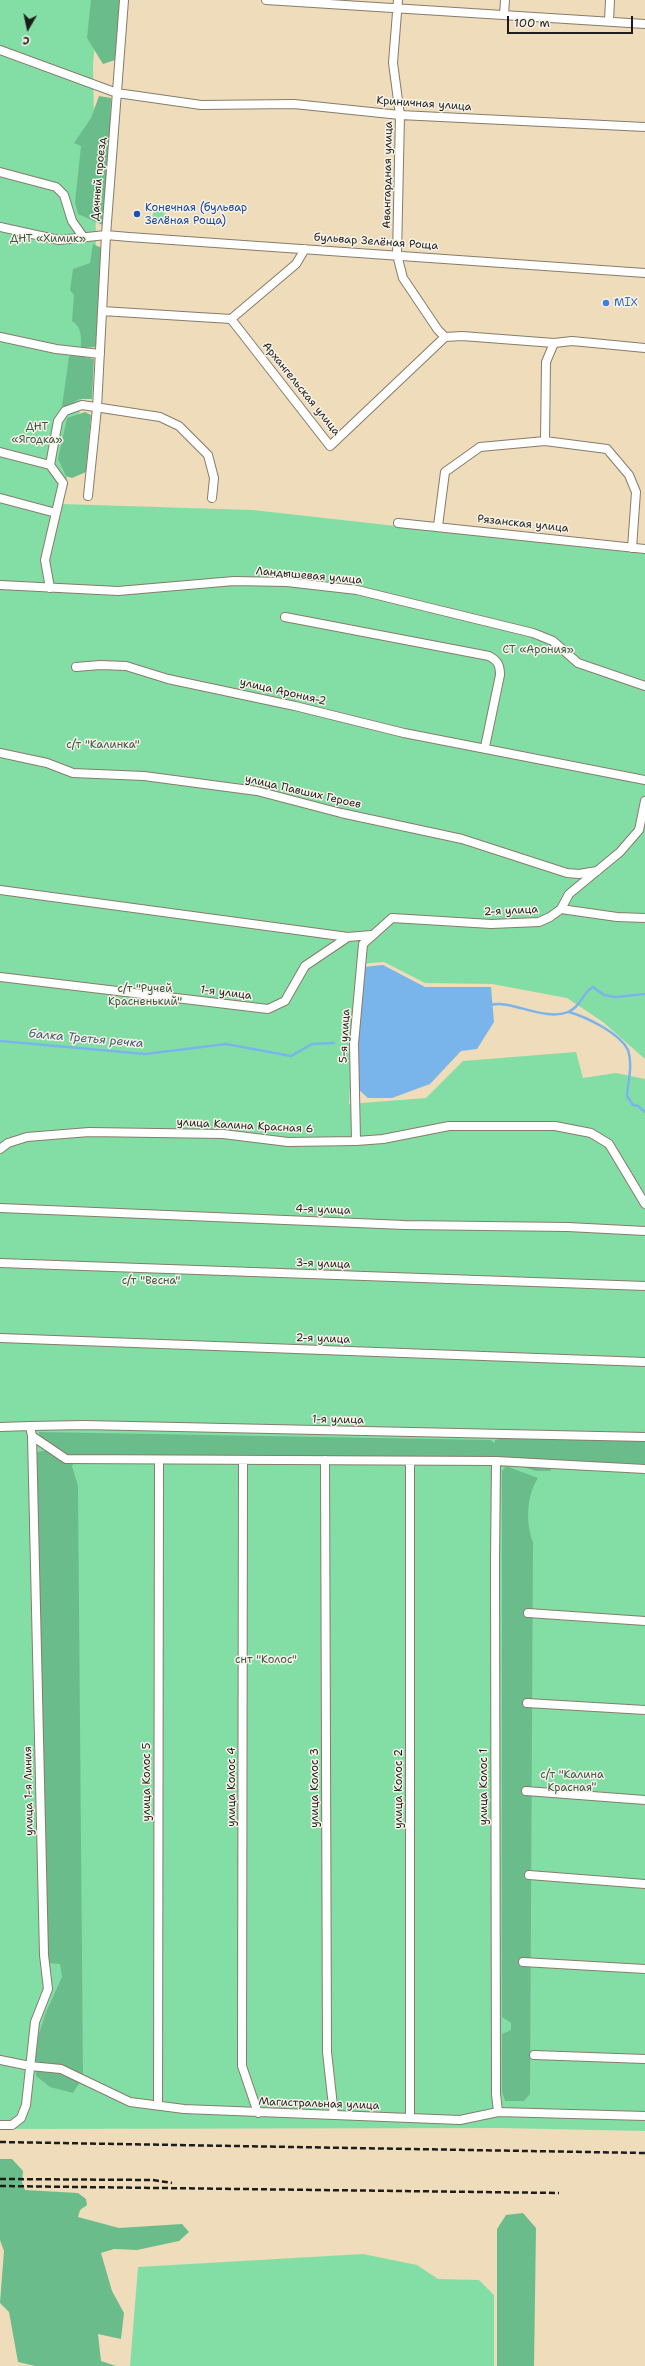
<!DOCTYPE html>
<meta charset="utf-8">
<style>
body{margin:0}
#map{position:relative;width:645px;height:2366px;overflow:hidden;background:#efdcba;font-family:"Shantell Sans",sans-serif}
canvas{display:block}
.north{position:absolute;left:8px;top:8px;width:40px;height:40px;-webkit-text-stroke:3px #f7f3e8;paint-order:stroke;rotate:189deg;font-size:11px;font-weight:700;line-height:16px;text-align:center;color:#1c1c1c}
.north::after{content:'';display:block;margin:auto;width:14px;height:18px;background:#1c1c1c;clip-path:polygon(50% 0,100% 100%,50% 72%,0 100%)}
.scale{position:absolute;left:507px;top:16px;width:126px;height:18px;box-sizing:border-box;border:2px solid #1c1c1c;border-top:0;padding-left:5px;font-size:12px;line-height:14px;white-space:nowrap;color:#1c1c1c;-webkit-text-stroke:3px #f7f3e8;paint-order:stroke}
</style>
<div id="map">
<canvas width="645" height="2366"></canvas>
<div class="north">С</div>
<div class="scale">100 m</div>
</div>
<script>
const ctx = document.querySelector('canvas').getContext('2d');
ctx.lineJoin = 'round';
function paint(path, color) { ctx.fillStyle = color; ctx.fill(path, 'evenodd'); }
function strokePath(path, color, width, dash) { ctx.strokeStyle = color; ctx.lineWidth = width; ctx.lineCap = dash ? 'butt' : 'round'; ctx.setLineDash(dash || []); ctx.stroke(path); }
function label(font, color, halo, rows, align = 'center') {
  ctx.font = font + ' "Shantell Sans",sans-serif'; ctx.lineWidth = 3; ctx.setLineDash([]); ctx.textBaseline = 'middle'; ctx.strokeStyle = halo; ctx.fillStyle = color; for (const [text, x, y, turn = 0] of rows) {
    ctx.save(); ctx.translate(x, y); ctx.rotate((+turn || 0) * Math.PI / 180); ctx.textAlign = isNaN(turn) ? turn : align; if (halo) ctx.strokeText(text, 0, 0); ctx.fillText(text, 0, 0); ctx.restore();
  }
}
paint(new Path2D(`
 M 0,0 L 100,0 L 93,63 L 96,241 L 81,404 L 62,504 L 253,510 L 645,554 L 645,1059 L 603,1022 L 567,998 L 492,984 L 425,983 L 384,962 L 357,964 L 349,1104 L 426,1098 L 463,1061 L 576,1052 L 583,1078 L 616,1073 L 645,1079 L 645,2131 L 500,2128 L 0,2129 Z
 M 154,207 L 165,209 L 164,222 L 152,221 Z
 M 363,2254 L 417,2265 L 438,2279 L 479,2280 L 494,2295 L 494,2366 L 130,2366 L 138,2267 Z`), '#83dea5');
paint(new Path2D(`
 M 91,0 L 122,0 L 118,59 L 103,64 L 87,38 Z
 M 99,96 L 111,98 L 108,222 L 105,226 L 78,214 L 75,202 L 81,146 L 74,143 L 91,118 Z
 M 93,244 L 104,249 L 97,347 L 81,348 C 81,337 82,327 72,321 L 74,295 L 70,290 L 73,269 L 90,263 Z
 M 73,355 L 94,359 L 92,399 L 79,399 L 67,407 L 62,406 L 69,357 Z
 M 85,412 L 91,415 L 86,472 L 72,478 L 66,476 L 58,459 L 67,418 Z
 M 39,1432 L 490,1440 L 495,1443 L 495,1440 L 502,1438 L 645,1440 L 645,1464 L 557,1461 L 550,1467 L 551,1471 L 536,1471 L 517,1465 L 78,1457 L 72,1466 L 78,1486 L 83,2077 L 73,2093 L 50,2087 L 36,2076 L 36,2043 L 46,2012 L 62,1977 L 60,1964 L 49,1963 L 45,1954 L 37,1452 L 48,1450 L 39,1436 Z
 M 506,1466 L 538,1478 C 527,1495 525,1522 533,1542 L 530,2094 L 524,2101 L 505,2101 L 502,2092 L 502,2034 L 511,2030 L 511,2023 L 502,2017 L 502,1471 Z
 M 0,2159 L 12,2159 L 23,2171 L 22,2182 L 25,2190 L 78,2193 L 86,2199 L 87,2205 L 80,2210 L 78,2217 L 119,2228 L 182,2224 L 189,2232 L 179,2241 L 137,2250 L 114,2249 L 101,2253 L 112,2291 L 124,2313 L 121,2339 L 98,2334 L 101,2361 L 116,2366 L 35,2366 L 18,2362 L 9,2312 L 0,2303 L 4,2251 L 0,2240 Z
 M 523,2213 L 536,2228 L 534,2366 L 497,2366 L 497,2229 L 506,2215 Z`), '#6abd8a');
paint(new Path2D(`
 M 383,965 L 425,987 L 491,987 L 494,1022 L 477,1049 L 461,1051 L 430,1084 L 392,1098 L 368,1098 L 359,1090 L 359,1033 L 364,967 Z`), '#79b5eb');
strokePath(new Path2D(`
 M 491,1005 C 511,999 546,1023 570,1011 C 581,1006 583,992 593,987 L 604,995 L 615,997 L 645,994
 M 569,1012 C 586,1017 620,1033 628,1050 C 633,1064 628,1082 627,1096 L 633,1105 L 638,1106 L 645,1112
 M 0,1041 L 145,1054 L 226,1044 L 291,1056 L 312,1044 L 334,1043`), '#79b5eb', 2.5);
const minor = new Path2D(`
 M 266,0 L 645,24
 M 398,0 L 393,63 L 400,115 L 397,255 L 403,278 L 438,330 L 445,337
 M 504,15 L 505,0
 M 609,21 L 610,0
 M 0,50 L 117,93 L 201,105 L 294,104 L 400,115 L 645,127
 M 0,172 L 56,187 L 64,195 L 72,221 L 84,238
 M 0,227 L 59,240 L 106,235 L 129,237 L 645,273
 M 102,311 L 231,319 L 330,446 L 445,337 L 462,336 L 554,343 L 572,341 L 645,348
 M 231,319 L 296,264 L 305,249
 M 0,337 L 56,349 L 100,354
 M 545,441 L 546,362 L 554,343
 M 0,452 L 50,465
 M 50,465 L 58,421 L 65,411 L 82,405 L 160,417 L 179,426 L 208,455 L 214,478 L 212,498
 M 50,465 L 63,483 L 45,560 L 50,588
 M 88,496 L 97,408 L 106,235 L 124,0
 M 0,498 L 56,513
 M 398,523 L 645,549
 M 438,526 L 445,472 L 480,447 L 545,441 L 607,449 L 629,475 L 636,492 L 632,548
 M 0,585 L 118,591 L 234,581 L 287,582 L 357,590 L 533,633 L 553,641 L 578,663 L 645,686
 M 285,617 L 489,656 C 498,661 500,665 500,675 L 485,747
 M 76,667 L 100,665 L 126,666 L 168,679 L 295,706 L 404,733 L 645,780
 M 0,753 L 47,763 L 73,773 L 144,776 L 257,791 L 341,813 L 462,839 L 567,873 L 579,874 L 597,871
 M 0,890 L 348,937 L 371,935
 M 561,909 L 617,917 L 645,918
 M 0,977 L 268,1009 L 285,1001 L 305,966 L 348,937
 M 356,1141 L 354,1044 L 363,944 L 392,918 L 491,924 L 539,922 L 550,917 L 561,909 L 569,894 L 620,852 L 639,830 L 645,801
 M 0,1149 L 8,1143 L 27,1137 L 89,1132 L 223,1134 L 288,1142 L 356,1141 L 383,1139 L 449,1126 L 555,1126 L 591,1133 L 609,1144 L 645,1204
 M 0,1208 L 404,1225 L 568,1227 L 645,1231
 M 0,1263 L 645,1286
 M 0,1338 L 645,1362
 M 30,1426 L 84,1425 L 645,1437
 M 0,1427 L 30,1426 L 32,1436 L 66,1459 L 496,1461 L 645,1469
 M 243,1460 L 242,2066 L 258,2113
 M 325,1460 L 327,2052 L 334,2115
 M 496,1461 L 495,1563 L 496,2094 L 498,2112
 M 528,1613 L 645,1621
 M 527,1703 L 645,1710
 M 526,1791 L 645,1800
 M 529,1875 L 645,1884
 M 523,1962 L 645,1969
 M 534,2055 L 645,2059
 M 0,2060 L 30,2066 L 61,2069 L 130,2102 L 184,2109 L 460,2120 L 498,2112 L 645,2116
 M 158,2105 L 159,1460
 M 410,2118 L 410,1461
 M 0,2125 L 12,2125 L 21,2118 L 26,2105 L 35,2022 L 48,1989 L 44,1955 L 32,1436`);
strokePath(minor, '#867c6b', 10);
strokePath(minor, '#fff', 8);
strokePath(new Path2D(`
 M 0,2142 L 645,2153
 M 0,2179 L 153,2180 L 172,2183
 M 0,2186 L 559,2193`), '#1c1c1c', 2.5, [6, 3]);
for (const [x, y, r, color] of [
 [137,214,4,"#1a4fb4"],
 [606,303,4,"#3f7fe0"]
]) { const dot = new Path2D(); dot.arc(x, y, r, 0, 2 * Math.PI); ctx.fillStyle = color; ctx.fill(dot); strokePath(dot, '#f7f3e8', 1.5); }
label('11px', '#1c1c1c', '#f7f3e8', [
 ["Криничная улица",424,104,4],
 ["Авангардная улица",388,175,-89],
 ["Дачный проезд",99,179,-85],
 ["бульвар Зелёная Роща",376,242,4],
 ["Архангельская улица",301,389,51],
 ["Рязанская улица",523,524,6],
 ["Ландышевая улица",309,576,5],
 ["улица Арония-2",283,692,13],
 ["улица Павших Героев",303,792,13],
 ["2-я улица",511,911,-3],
 ["1-я улица",226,993,7],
 ["5-я улица",345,1036,-87],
 ["улица Калина Красная 6",245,1126,3],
 ["4-я улица",323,1210,2],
 ["3-я улица",323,1264,2],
 ["2-я улица",323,1339,2],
 ["1-я улица",338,1420,1],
 ["улица Колос 5",147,1782,-90],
 ["улица Колос 4",232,1787,-90],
 ["улица Колос 1",484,1787,-90],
 ["улица Колос 3",315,1788,-90],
 ["улица Колос 2",399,1789,-90],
 ["улица 1-я Линия",29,1791,-91],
 ["Магистральная улица",319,2104,2]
]);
label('11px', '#164399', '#f7f3e8', [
 ["Конечная (бульвар",145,208],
 ["Зелёная Роща)",145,221]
], 'left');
label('11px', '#3b5645', '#f7f3e8', [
 ["ДНТ «Химик»",48,239],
 ["ДНТ",37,427],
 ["«Ягодка»",37,440],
 ["СТ «Арония»",538,650],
 ["с/т \"Калинка\"",103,745],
 ["с/т \"Ручей",145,989],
 ["Красненький\"",145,1002],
 ["с/т \"Весна\"",151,1281],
 ["снт \"Колос\"",266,1660],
 ["с/т \"Калина",572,1775],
 ["Красная\"",572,1788]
]);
label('11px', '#366cbe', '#f7f3e8', [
 ["MIX",614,303]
], 'left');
label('italic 12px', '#41596f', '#f7f3e8', [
 ["балка Третья речка",86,1039,5]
]);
</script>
